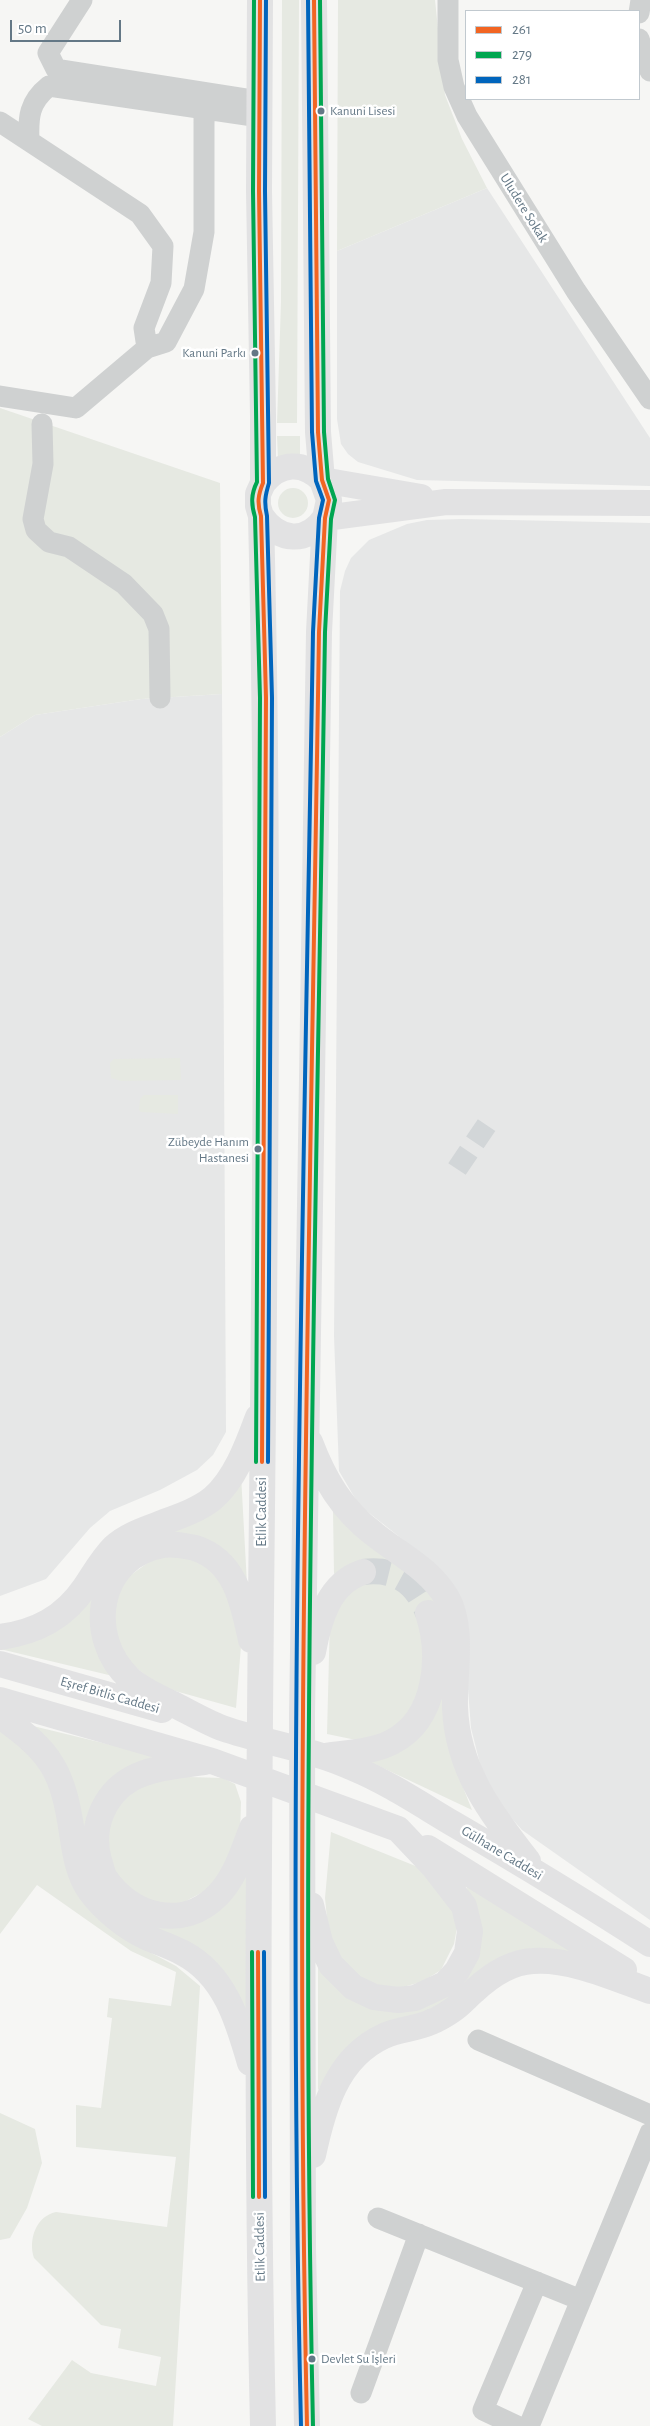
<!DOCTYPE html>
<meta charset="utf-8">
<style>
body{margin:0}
#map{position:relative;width:650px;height:2426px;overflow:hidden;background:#f6f6f4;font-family:"Alegreya Sans",sans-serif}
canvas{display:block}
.legend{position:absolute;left:465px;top:10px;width:175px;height:90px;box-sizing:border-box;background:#fff;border:1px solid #c1c9cf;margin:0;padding:6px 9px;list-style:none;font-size:15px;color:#647886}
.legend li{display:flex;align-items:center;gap:10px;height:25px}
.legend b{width:25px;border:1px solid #c1c9cf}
.scale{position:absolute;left:10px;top:20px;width:111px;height:22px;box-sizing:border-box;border:2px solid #647886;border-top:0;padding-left:6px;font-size:15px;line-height:18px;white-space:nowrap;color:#647886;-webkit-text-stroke:4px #fff;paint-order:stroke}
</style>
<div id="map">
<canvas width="650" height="2426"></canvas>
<ul class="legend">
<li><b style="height:6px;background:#f26522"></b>261</li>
<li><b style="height:6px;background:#00a651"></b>279</li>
<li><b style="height:6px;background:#0065bd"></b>281</li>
</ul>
<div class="scale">50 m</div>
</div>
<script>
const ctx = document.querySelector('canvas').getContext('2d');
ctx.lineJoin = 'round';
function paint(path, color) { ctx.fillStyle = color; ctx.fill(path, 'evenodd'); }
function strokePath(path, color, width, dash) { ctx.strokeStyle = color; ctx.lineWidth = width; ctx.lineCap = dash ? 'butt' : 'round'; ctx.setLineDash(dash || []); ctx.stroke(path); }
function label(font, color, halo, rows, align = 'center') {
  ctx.font = font + ' "Alegreya Sans",sans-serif'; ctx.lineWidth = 5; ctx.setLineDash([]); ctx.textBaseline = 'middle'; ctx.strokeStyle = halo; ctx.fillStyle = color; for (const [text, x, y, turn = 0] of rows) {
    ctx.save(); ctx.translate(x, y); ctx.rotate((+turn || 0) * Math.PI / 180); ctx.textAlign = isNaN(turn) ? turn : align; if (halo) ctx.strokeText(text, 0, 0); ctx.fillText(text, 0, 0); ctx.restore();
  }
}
paint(new Path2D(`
 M 487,188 L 650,438 L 650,486 L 417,480 L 358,462 L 348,454 L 341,444 L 337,419 L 337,251 Z
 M 462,519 L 650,523 L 650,1920 L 522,1830 L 500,1805 L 482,1772 L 471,1728 L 464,1637 L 406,1542 L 359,1505 L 339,1471 L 334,1336 L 340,591 L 345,571 L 351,558 L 369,540 L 407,524 L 427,520 Z
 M 222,694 L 226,1432 L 213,1455 L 197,1470 L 160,1490 L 110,1511 L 90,1528 L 46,1579 L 0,1596 L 0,737 L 35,715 L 141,699 Z`), '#e6e7e7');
paint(new Path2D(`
 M 282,0 L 299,0 L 297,423 L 277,423 L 281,302 Z
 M 338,0 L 435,0 L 445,95 L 462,139 L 487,188 L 337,251 Z
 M 0,408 L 220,483 L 222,694 L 141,699 L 35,715 L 0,737 Z
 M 277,436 L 300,436 L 300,459 L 278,459 Z
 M278 503a15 15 0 1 1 30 0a15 15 0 1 1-30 0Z
 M 180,1058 L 181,1080 L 121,1081 L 111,1078 L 110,1063 L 114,1059 Z
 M 144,1095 L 178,1095 L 178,1114 L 141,1112 L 139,1110 L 140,1099 Z
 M 241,1475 L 247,1584 C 244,1578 241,1572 238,1567 C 230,1557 217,1550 206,1545 C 168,1530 133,1542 109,1574 C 95,1593 90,1617 97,1640 C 101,1654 109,1665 117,1677 L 0,1649 L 0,1646 C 35,1644 67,1630 86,1599 C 97,1582 107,1563 122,1550 C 133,1541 147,1538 160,1533 C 203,1517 214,1513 241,1475 Z
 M 333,1511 L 431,1588 L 444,1618 L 455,1767 L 472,1810 L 364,1759 L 405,1743 L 430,1667 L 400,1730 L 361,1741 L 327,1734 L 330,1617 L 348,1568 L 334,1574 Z
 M 167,1555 L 199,1560 L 223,1578 L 241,1646 L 236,1708 L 168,1689 L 154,1683 L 123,1656 L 111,1614 L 124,1580 L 153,1559 Z
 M 33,1726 L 169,1759 L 170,1764 C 161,1765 149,1764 140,1767 C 127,1771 112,1786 105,1796 C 43,1886 192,1990 243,1861 L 251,1862 L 246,2016 C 236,1991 220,1964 197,1949 C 161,1926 127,1925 98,1887 C 81,1863 81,1835 76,1807 C 70,1777 56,1752 34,1732 Z
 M 0,1729 L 35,1760 L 140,1947 L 176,1966 L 200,1986 L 173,2426 L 42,2426 L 28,2419 L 72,2360 L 91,2373 L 156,2386 L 161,2357 L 118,2348 L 121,2329 L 101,2325 L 34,2258 C 28,2240 36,2216 56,2212 L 167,2227 L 176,2157 L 76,2147 L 76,2105 L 101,2108 L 112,2018 L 107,2017 L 109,1998 L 171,2006 L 176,1972 L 131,1951 L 37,1885 L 0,1934 Z
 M 155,1776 L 223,1778 L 235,1784 L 241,1802 L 240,1835 L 220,1883 L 173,1908 L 131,1893 L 101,1851 L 113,1803 Z
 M 331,1832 L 418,1867 L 444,1894 L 458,1922 L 454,1944 L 441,1970 L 422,1982 L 395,1989 L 367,1985 L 345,1969 L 329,1938 L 325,1898 Z
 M 465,1882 L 611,1972 L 551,1952 L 459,1994 L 346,2052 L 318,2090 L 318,1959 L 336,1981 L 438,1997 L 474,1911 Z
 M 0,2113 L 35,2129 L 42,2163 L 27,2208 L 10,2238 L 0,2240 Z`), '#e6e9e2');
strokePath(new Path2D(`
 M 457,1169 L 492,1117`), '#d2d6d8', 21, [21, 11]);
strokePath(new Path2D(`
 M 363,1572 C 396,1568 417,1582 428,1613`), '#d2d6d8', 26, [26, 13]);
strokePath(new Path2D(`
 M 82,0 L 48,53 L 56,69 L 260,101
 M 448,0 L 448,60 L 454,87 L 467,116 L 576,291 L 650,399
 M 639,13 L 641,0
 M 639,39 L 650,71
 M 0,122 L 140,214 L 163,246 L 161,283 L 144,328 L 147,348 L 166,342 L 194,289 L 204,232 L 204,108
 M 29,141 C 28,117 29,102 49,86 L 260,117
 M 0,396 L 76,408 L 147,348
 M 42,424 L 43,464 L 33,519 L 36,530 L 49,542 L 69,547 L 124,584 L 153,614 L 159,629 L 160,698
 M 478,2040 L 650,2115
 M 378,2218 L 581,2300
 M 361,2393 L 419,2234
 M 517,2426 L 483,2410 L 537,2282
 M 529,2426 L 650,2133`), '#cfd1d1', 21);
strokePath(new Path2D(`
 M 260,0 L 259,191 L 263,416 L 263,483 L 258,494 L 258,506 L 261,516 C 277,1153 248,1790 263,2426
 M 322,480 L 421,497
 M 263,483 C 280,462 303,461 322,480
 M 261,516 C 279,542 307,544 325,518
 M 325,518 L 446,502 L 650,503
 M 310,1442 C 324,1479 342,1510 374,1534 C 400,1555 429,1568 447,1598 C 464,1627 454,1675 455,1707 C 457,1769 491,1814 528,1861
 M 0,1637 C 36,1632 64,1618 85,1587 C 94,1574 102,1559 114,1547 C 128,1534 147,1529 164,1522 C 180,1516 198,1510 212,1499 C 235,1480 248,1444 258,1417
 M 251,1640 C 243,1603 236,1561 195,1548 C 185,1546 174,1543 163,1545 C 97,1556 84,1637 130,1679 C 142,1690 159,1697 173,1704 C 189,1712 206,1722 222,1728 C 265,1743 312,1749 353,1768 C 387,1782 420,1804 452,1823 C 519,1862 585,1902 650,1944
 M 313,1652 C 319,1619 329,1583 363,1572
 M 0,1664 L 162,1710
 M 0,1700 L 212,1761 L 398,1829 L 433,1866 L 464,1906 L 470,1931 L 467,1953 L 457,1971 L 445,1984 L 415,1998 L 398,2000 L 374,1997 L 353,1987 L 331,1965 L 320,1942 L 311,1905
 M 0,1716 C 52,1752 63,1772 72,1833 C 75,1853 78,1874 90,1891 C 104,1910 126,1928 148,1938 C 160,1943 172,1947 183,1953 C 225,1975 238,2021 250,2063
 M 325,1756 C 346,1753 373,1752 392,1742 C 437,1719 442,1656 428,1613
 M 205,1762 C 181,1766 152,1767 131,1779 C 103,1795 90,1829 99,1860 C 101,1866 102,1873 105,1878 C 131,1917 183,1931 218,1895 C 236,1876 243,1851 252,1828
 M 428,1848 L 624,1970
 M 313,2155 C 323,2109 336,2058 384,2036 C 398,2029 416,2029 431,2022 C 439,2019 447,2014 454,2009 C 461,2004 467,1997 474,1991 C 490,1976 511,1962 533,1961 C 570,1958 616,1979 650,1991
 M 307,2426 L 303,2248 L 302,1714 L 319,632 L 325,518 L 329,500 L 322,480 L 318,432 L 314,0`), '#e2e2e3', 26);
strokePath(new Path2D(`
 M 260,0 L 259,191 L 263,483 C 258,495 257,503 261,516 L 266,698 L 262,1462
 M 258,1952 L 259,2197
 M 307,2426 C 294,1828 310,1230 319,632 L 325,518 L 329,500 L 322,480 L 318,432 L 314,0`), '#f26522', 4);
strokePath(new Path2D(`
 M 254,0 L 253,191 L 257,482 C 251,494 251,504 255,517 L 260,698 L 256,1462
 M 252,1952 L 253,2197
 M 313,2426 C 300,1828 316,1230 325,632 L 331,519 L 335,500 L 328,479 L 324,432 L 320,0`), '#00a651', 4);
strokePath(new Path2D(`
 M 266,0 L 265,191 L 269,483 C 265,496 264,502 267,516 L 272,698 L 268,1462
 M 264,1952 L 265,2197
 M 301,2426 C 287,1828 303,1230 313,632 L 319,518 L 323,500 L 316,481 L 312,432 L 308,0`), '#0065bd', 4);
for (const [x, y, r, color] of [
 [321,111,4.5,"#647886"],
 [255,353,4.5,"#647886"],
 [258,1149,4.5,"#647886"],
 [312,2359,4.5,"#647886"]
]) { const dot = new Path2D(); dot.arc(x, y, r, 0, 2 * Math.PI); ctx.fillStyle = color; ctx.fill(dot); strokePath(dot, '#fff', 2); }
label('13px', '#647886', '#fff', [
 ["Kanuni Lisesi",330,111],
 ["Kanuni Parkı",246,353,"right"],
 ["Zübeyde Hanım",249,1142,"right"],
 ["Hastanesi",249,1158,"right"],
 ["Devlet Su İşleri",321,2359]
], 'left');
label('14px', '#647886', '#fff', [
 ["Uludere Sokak",524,208,58],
 ["Etlik Caddesi",262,1512,-90],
 ["Eşref Bitlis Caddesi",110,1695,16],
 ["Gülhane Caddesi",502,1853,31],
 ["Etlik Caddesi",260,2247,-91]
]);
</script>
